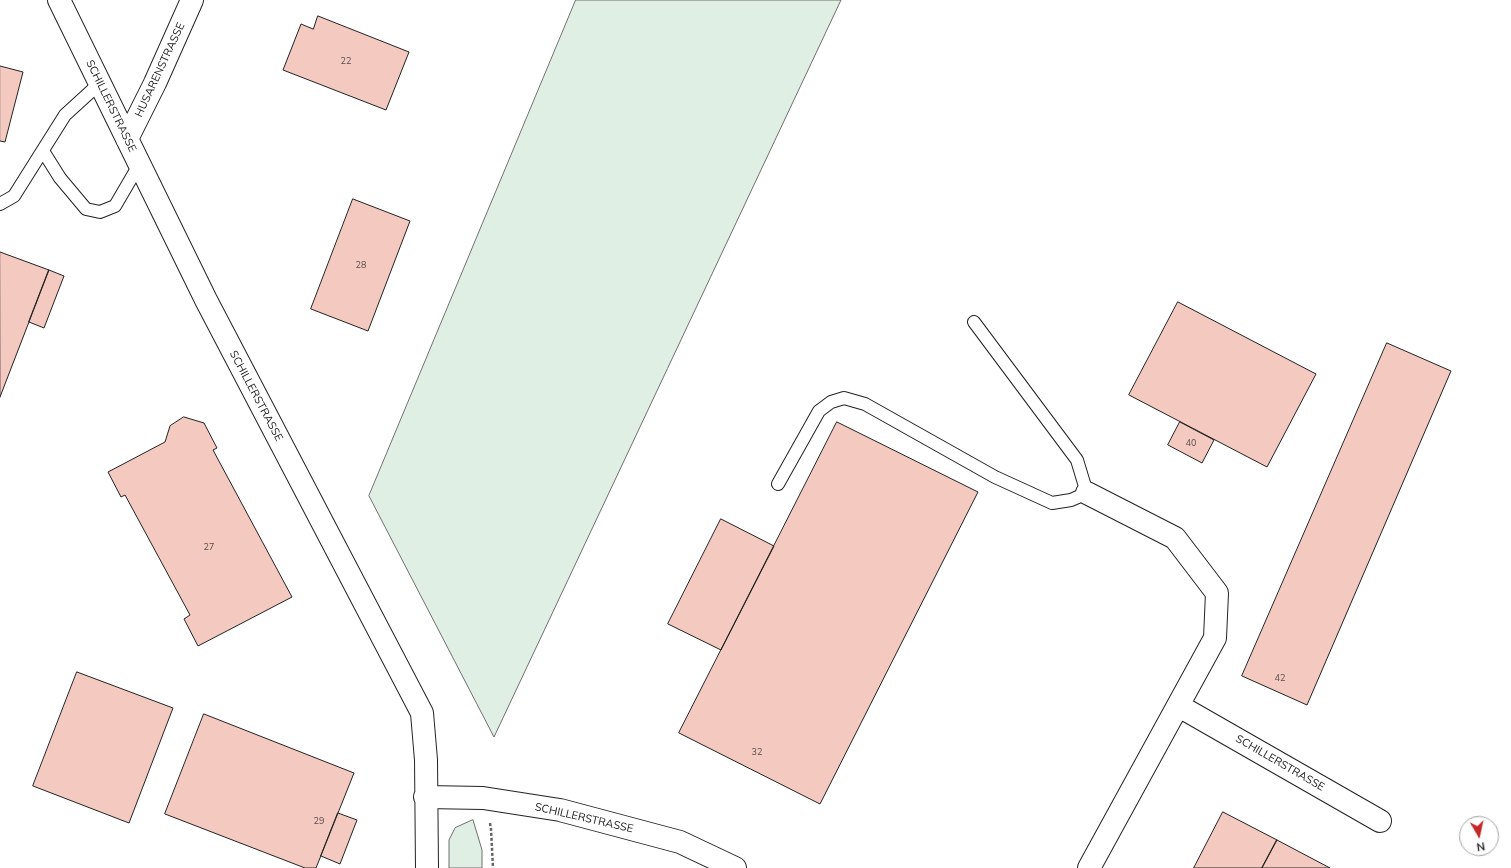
<!DOCTYPE html>
<style>
body{margin:0}
#map{position:relative;width:1511px;height:868px;overflow:hidden;background:#fff;font-family:Mulish,sans-serif}
canvas{display:block}
.north{position:absolute;left:1459px;top:816px;width:40px;height:40px;box-sizing:border-box;background:#fff;border:1px solid #a7a7a7;border-radius:50%;rotate:171deg;font-size:11px;font-weight:700;line-height:16px;text-align:center;color:#222}
.north::after{content:'';display:block;margin:auto;width:14px;height:18px;background:#c62828;clip-path:polygon(50% 0,100% 100%,50% 72%,0 100%)}
</style>
<div id="map">
<canvas width="1511" height="868"></canvas>
<div class="north">N</div>
</div>
<script>
const ctx = document.querySelector('canvas').getContext('2d');
ctx.lineJoin = 'round';
function paint(path, color) { ctx.fillStyle = color; ctx.fill(path, 'evenodd'); }
function strokePath(path, color, width, dash) { ctx.strokeStyle = color; ctx.lineWidth = width; ctx.lineCap = dash ? 'butt' : 'round'; ctx.setLineDash(dash || []); ctx.stroke(path); }
function label(font, color, halo, rows, align = 'center') {
  ctx.font = font + ' Mulish,sans-serif'; ctx.lineWidth = 3; ctx.setLineDash([]); ctx.textBaseline = 'middle'; ctx.strokeStyle = halo; ctx.fillStyle = color; for (const [text, x, y, turn = 0] of rows) {
    ctx.save(); ctx.translate(x, y); ctx.rotate((+turn || 0) * Math.PI / 180); ctx.textAlign = isNaN(turn) ? turn : align; if (halo) ctx.strokeText(text, 0, 0); ctx.fillText(text, 0, 0); ctx.restore();
  }
}
const green = new Path2D(`
 M 576,0 L 841,0 L 494,737 L 369,496 Z
 M 473,820 L 482,850 L 482,868 L 449,868 L 449,840 L 455,828 Z`);
paint(green, '#e0efe3');
strokePath(green, '#6f6f6f', 1);
const building = new Path2D(`
 M 318,16 L 409,52 L 386,110 L 283,70 L 301,24 L 313,29 Z
 M 0,66 L 23,72 L 5,142 L 0,141 Z
 M 353,199 L 410,221 L 368,331 L 311,309 Z
 M 0,252 L 49,270 L 0,397 Z
 M 49,270 L 64,276 L 44,328 L 29,322 Z
 M 1178,302 L 1316,374 L 1267,467 L 1129,395 Z
 M 1387,343 L 1451,371 L 1307,705 L 1242,676 Z
 M 184,417 L 204,423 L 217,448 L 213,450 L 292,597 L 198,646 L 184,619 L 190,615 L 125,495 L 121,497 L 108,472 L 165,442 L 170,426 Z
 M 837,422 L 978,492 L 820,804 L 679,733 Z
 M 1180,422 L 1214,440 L 1202,463 L 1168,445 Z
 M 721,519 L 774,546 L 721,650 L 668,624 Z
 M 77,672 L 173,708 L 129,823 L 33,786 Z
 M 204,714 L 354,773 L 316,868 L 305,868 L 165,814 Z
 M 1223,812 L 1277,840 L 1262,868 L 1194,868 Z
 M 338,813 L 357,820 L 340,864 L 321,856 Z
 M 1277,840 L 1330,868 L 1262,868 Z`);
paint(building, '#f3c9c0');
strokePath(building, '#222', 1);
const service = new Path2D(`
 M 43,151 L 60,178 L 86,209 L 100,212 L 115,206 L 139,165
 M 0,204 L 14,196 L 65,115 L 100,83
 M 778,484 L 819,411 L 831,402 L 844,398 L 865,404 L 995,477 L 1052,503 L 1071,500 L 1087,493 L 1077,460 L 974,322`);
const minor = new Path2D(`
 M 59,0 L 206,300 L 422,713 L 426,760 L 427,868
 M 127,139 L 155,83 L 192,0
 M 1087,493 L 1175,538 L 1217,593 L 1215,638 L 1089,868
 M 1179,706 L 1380,821
 M 425,797 L 483,798 L 560,810 L 680,842 L 735,868`);
strokePath(service, '#222', 14);
strokePath(minor, '#222', 24);
strokePath(new Path2D(`
 M 490,823 L 491,829 L 493,868`), '#646464', 2.5, [3, 2]);
strokePath(service, '#fff', 12);
strokePath(minor, '#fff', 22);
label('9px', '#564c4a', null, [
 ["22",346,61],
 ["28",361,265],
 ["40",1191,443],
 ["27",209,547],
 ["42",1280,678],
 ["32",757,752],
 ["29",319,821]
]);
label('11px', '#222', '#fff', [
 ["HUSARENSTRASSE",160,70,-65],
 ["SCHILLERSTRASSE",111,106,64],
 ["SCHILLERSTRASSE",256,396,62],
 ["SCHILLERSTRASSE",1280,763,30],
 ["SCHILLERSTRASSE",584,818,13]
]);
</script>
